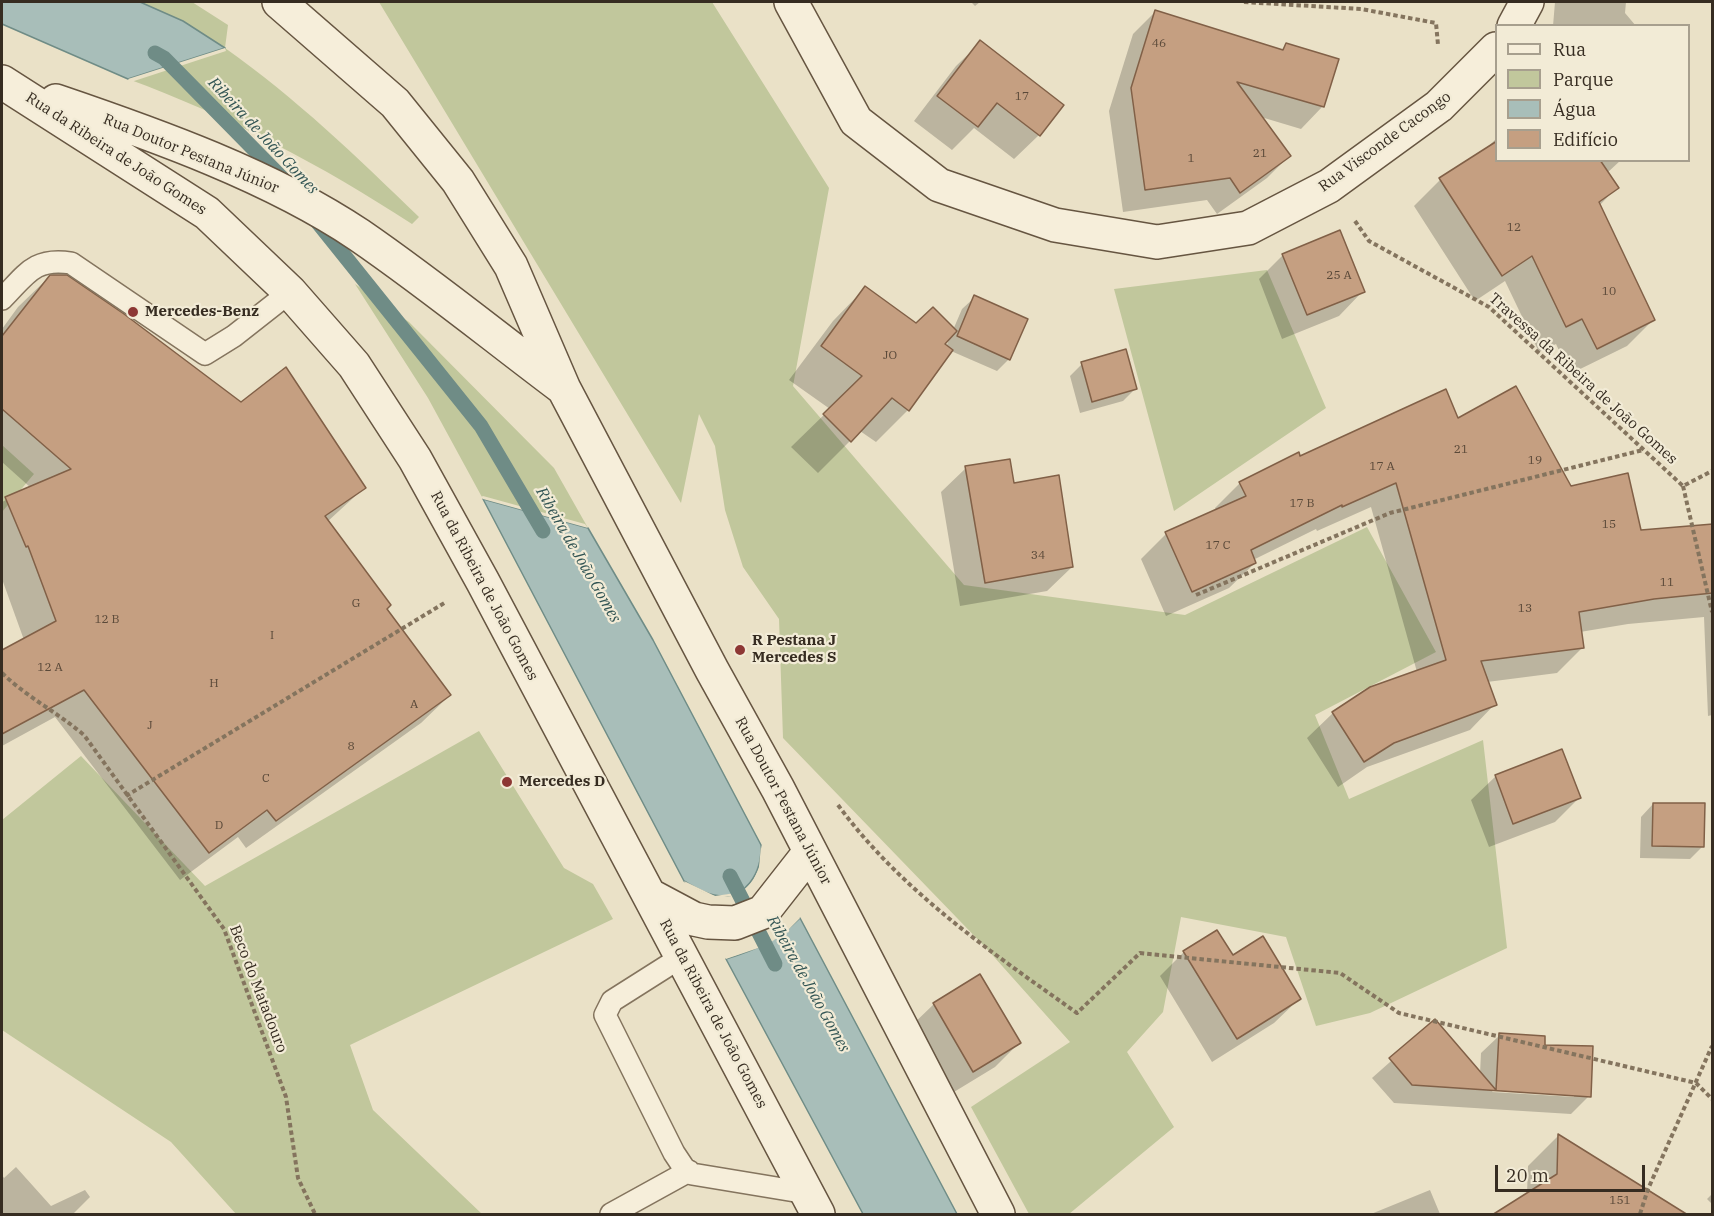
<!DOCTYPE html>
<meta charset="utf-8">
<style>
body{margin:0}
#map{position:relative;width:1714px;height:1216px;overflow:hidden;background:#eae1c7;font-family:"IBM Plex Serif",serif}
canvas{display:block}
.frame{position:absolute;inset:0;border:3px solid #362c21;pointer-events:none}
.legend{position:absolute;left:1495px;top:24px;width:195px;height:138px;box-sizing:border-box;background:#f2ebd6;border:2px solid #a79f8e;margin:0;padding:8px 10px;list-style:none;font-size:18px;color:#362c21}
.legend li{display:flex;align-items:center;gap:12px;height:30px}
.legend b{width:30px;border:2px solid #a79f8e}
.scale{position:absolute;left:1495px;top:1165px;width:150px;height:27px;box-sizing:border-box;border:3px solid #362c21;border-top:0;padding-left:8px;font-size:18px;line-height:21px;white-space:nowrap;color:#362c21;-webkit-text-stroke:4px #f2ebd6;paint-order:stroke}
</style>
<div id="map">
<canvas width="1714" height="1216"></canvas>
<div class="frame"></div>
<ul class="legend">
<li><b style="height:8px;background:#f6eeda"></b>Rua</li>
<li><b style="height:16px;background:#c1c79c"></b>Parque</li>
<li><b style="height:16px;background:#a8beb9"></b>Água</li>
<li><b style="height:16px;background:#c59f81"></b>Edifício</li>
</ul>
<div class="scale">20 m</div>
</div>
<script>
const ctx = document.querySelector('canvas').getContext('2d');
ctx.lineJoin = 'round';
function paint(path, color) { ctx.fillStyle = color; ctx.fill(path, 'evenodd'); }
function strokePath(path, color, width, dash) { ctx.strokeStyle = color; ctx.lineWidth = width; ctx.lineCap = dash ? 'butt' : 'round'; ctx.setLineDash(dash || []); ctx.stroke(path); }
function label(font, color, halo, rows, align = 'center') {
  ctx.font = font + ' "IBM Plex Serif",serif'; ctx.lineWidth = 4.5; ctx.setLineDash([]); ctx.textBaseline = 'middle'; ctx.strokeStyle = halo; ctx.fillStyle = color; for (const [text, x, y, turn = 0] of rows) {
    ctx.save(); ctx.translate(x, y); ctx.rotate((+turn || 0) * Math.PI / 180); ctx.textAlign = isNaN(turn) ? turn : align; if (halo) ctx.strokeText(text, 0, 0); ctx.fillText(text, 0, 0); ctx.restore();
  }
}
paint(new Path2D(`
 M 140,2 L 192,2 L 228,25 L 225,48 C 296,98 357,157 419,217 L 412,224 C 323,166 229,116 128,79 L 224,48 L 183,21 Z
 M 379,2 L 712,2 L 829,188 L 793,386 L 964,585 L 1185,615 L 1367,527 L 1436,652 L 1315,715 L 1349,799 L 1483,740 L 1507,948 L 1370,1013 L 1316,1026 L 1286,937 L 1181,917 L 1163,1012 L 1127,1052 L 1174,1127 L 1069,1214 L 1029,1214 L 971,1107 L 1070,1042 L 987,949 L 783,738 L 779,619 L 743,567 L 725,510 L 715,446 L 699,414 L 681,503 Z
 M 1267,270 L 1326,408 L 1174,511 L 1114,289 Z
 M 355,284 L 409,322 L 554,468 L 588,528 L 483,499 L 428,398 Z
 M 2,445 L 34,474 L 2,512 Z
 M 479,731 L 564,868 L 593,884 L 613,919 L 350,1045 L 373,1110 L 482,1214 L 236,1214 L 171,1142 L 2,1030 L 2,820 L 81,756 L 205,886 Z`), '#c1c79c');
const water = new Path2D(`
 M 2,2 L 140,2 L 183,21 L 225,48 L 128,79 L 2,24 Z
 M 483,499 L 588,528 L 653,640 L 761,845 C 762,872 746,902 714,895 C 704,893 693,886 684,881 Z
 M 800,918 L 957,1214 L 863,1214 L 726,959 C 756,950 778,940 800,918 Z`);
paint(water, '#a8beb9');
strokePath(water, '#6f8c86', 1.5);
paint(new Path2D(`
 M 225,48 L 226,51 L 131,82 L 128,79 Z
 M 483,496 L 585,524 L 588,528 L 483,499 L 481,497 Z
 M 761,845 L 765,860 L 762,869 L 755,883 L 743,895 L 715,898 L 687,885 L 684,881 L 715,896 L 742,892 L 753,881 L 759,868 Z
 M 798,915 L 800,918 L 787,931 L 767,945 L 726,959 L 725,956 L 765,942 L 785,929 Z`), '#eae1c7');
paint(new Path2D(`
 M 971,2 L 980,2 L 975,6 Z
 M 1555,2 L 1626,2 L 1625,13 L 1636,26 L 1553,26 Z
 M 1155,12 L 1280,51 L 1286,45 L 1323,106 L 1301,129 L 1261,117 L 1289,156 L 1267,178 L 1217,214 L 1207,200 L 1123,212 L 1109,111 L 1133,34 Z
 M 981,42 L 1039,135 L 1014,159 L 974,128 L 952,150 L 914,121 L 956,66 Z
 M 1496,139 L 1496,160 L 1621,160 L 1607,173 L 1617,187 L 1599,206 L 1653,320 L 1627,346 L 1570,374 L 1556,344 L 1539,352 L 1505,281 L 1475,301 L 1414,206 L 1440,180 L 1481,153 Z
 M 1283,255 L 1363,291 L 1339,316 L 1282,339 L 1259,279 Z
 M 58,276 L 364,488 L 327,522 L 386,609 L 450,695 L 421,723 L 246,848 L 238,837 L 180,880 L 55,717 L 2,746 L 2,651 L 24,640 L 2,579 L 2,502 L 31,488 L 2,462 L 2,329 L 18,307 L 48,278 Z
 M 865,288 L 916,325 L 953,330 L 962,309 L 975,297 L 1009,359 L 997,371 L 951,351 L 908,410 L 876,442 L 860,431 L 818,473 L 791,447 L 830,409 L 789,380 L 833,321 ZM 951,335 L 946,347 L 942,344 Z
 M 1082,364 L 1135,389 L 1123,401 L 1080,413 L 1070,376 Z
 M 1458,420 L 1640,532 L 1712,525 L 1712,715 L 1708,716 L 1704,617 L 1628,624 L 1580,632 L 1582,648 L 1557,673 L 1487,682 L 1495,704 L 1470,730 L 1367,767 L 1338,787 L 1307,738 L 1333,713 L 1417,672 L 1371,507 L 1317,531 L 1316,529 L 1253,560 L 1255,563 L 1229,588 L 1166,616 L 1141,559 L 1166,534 L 1216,511 L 1215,508 L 1240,483 L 1300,458 Z
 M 966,468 L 1013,484 L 1072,567 L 1047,591 L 960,606 L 941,492 Z
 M 1496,776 L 1579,798 L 1555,822 L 1489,847 L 1471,800 Z
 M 1653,804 L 1703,846 L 1690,859 L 1640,858 L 1641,817 Z
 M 1184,952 L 1232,957 L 1299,999 L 1274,1023 L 1212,1062 L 1160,976 Z
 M 934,1004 L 1019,1043 L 995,1067 L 949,1095 L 909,1028 Z
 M 1435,1022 L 1480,1074 L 1481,1053 L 1500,1035 L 1543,1046 L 1589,1096 L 1571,1114 L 1394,1103 L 1372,1078 ZM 1494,1089 L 1574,1094 L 1574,1097 L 1492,1092 Z
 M 1558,1136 L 1619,1214 L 1527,1194 L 1528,1166 Z
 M 16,1167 L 51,1206 L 85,1190 L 90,1197 L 73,1214 L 2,1214 L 2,1175 L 4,1178 Z
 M 1430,1190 L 1440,1214 L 1371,1214 Z
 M 1712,1194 L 1712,1204 L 1707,1199 Z`), '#0003');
strokePath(new Path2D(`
 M 155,53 L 164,58 L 285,181
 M 315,219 L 481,426 L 543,531
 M 730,876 L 775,964`), '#6f8c86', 15);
const building = new Path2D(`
 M 1155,10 L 1283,50 L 1286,43 L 1339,59 L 1324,107 L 1237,82 L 1291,156 L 1240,193 L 1230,178 L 1145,190 L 1131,88 Z
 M 980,40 L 1064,105 L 1040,136 L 997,103 L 978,127 L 937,96 Z
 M 1497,141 L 1497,160 L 1600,160 L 1619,188 L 1599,202 L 1655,320 L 1597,349 L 1582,319 L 1566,327 L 1532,256 L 1502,276 L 1439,178 Z
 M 1340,230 L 1365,292 L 1307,315 L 1282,254 Z
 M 50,275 L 67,275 L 124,314 L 241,402 L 286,367 L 366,488 L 325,516 L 391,605 L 387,609 L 451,695 L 276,821 L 267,810 L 209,853 L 84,690 L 2,734 L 2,650 L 56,621 L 28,546 L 26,547 L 5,497 L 71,469 L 2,409 L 2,336 Z
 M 865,286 L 916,323 L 933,307 L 957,331 L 945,344 L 953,350 L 909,411 L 892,398 L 851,442 L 823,414 L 862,376 L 821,346 Z
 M 974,295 L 1028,319 L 1010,360 L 957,336 Z
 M 1126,349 L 1137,389 L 1092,402 L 1081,362 Z
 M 1516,386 L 1571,486 L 1628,473 L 1641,530 L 1713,524 L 1713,593 L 1654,599 L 1579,612 L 1584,648 L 1481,661 L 1497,705 L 1394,743 L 1364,762 L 1332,712 L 1370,687 L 1446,660 L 1396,483 L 1342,507 L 1342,505 L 1251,550 L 1256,563 L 1192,592 L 1165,532 L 1246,496 L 1239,482 L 1299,452 L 1300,456 L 1446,389 L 1458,418 Z
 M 1010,459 L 1014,483 L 1059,475 L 1073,567 L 985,583 L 965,466 Z
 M 1562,749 L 1581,798 L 1513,824 L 1495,775 Z
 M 1653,803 L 1705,803 L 1704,847 L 1652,846 Z
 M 1217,930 L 1233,955 L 1263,936 L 1301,999 L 1237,1039 L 1183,951 Z
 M 980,974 L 1021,1043 L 973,1072 L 933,1003 Z
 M 1435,1019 L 1496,1090 L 1499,1033 L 1545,1036 L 1545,1045 L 1593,1046 L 1591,1097 L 1412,1085 L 1389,1058 Z
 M 1558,1134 L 1688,1215 L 1492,1215 L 1557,1174 Z`);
paint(building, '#c59f81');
strokePath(building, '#816047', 1.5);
const lane = new Path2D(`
 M 2,299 C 26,275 34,257 71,263 L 205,354 L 234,336 L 290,292
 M 683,956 L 612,1001 L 605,1015 L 674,1153 L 684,1168 L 692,1174 L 807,1193
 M 611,1214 L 689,1171`);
const secondary = new Path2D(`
 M 279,2 L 395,103 L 458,181 L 511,266 L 564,389 L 712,670 L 778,789 L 998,1214
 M 791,2 L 856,121 L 939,185 L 1055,225 L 1157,242 L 1248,228 L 1329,186 L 1439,106 L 1496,49
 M 1514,26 L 1527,2
 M 2,82 L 207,213 L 290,292 L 354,365 L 415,459 L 483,582 L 818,1214
 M 56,101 C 156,135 271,176 359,235 C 429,283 495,337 563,388
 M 649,895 L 694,919 L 708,922 L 735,923 L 763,912 L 810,852`);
strokePath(lane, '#84745e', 24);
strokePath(secondary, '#665541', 36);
strokePath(new Path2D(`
 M 1244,2 L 1361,9 L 1436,23 L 1438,45
 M 1355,221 L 1369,241 L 1489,307 L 1683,486 L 1712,471
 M 1683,486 L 1712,612
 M 1196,595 L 1390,513 L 1643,450
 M 2,673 C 28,698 57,712 84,735 L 224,929 L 286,1097 L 298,1178 L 315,1214
 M 126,796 L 446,602
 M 838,805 C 901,891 991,952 1077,1013 L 1140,953 L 1340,973 L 1399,1013 L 1696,1083 L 1712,1099
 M 1640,1214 L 1648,1189 L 1712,1046`), '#84745e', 4, [4.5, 3]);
strokePath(lane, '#f6eeda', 21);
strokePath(secondary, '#f6eeda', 33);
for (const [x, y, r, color] of [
 [133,312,6,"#8d3734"],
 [740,650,6,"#8d3734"],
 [507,782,6,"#8d3734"]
]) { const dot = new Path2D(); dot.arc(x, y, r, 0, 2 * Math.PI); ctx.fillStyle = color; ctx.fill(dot); strokePath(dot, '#f2ebd6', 2); }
label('12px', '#5a4939', null, [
 ["46",1159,44],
 ["17",1022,97],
 ["21",1260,154],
 ["1",1191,159],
 ["12",1514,228],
 ["25 A",1339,276],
 ["10",1609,292],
 ["JO",890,356],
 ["21",1461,450],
 ["19",1535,461],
 ["17 A",1382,467],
 ["17 B",1302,504],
 ["15",1609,525],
 ["17 C",1218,546],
 ["34",1038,556],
 ["11",1667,583],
 ["G",356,604],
 ["13",1525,609],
 ["12 B",107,620],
 ["I",272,636],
 ["12 A",50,668],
 ["H",214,684],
 ["A",414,705],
 ["J",150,726],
 ["8",351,747],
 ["C",266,779],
 ["D",219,826],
 ["151",1620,1201]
]);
label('15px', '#362c21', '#f2ebd6', [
 ["Rua Visconde Cacongo",1385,142,-36],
 ["Rua da Ribeira de João Gomes",116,154,33],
 ["Rua Doutor Pestana Júnior",191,154,22],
 ["Travessa da Ribeira de João Gomes",1583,379,42],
 ["Rua da Ribeira de João Gomes",484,586,62],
 ["Rua Doutor Pestana Júnior",783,801,62],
 ["Beco do Matadouro",258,989,69],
 ["Rua da Ribeira de João Gomes",713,1014,62]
]);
label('bold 15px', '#362c21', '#f2ebd6', [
 ["Mercedes-Benz",145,312],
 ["R Pestana J",752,641],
 ["Mercedes S",752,658],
 ["Mercedes D",519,782]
], 'left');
label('italic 16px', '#315453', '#f2ebd6', [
 ["Ribeira de João Gomes",263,136,47],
 ["Ribeira de João Gomes",578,555,60],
 ["Ribeira de João Gomes",808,984,61]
]);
</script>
